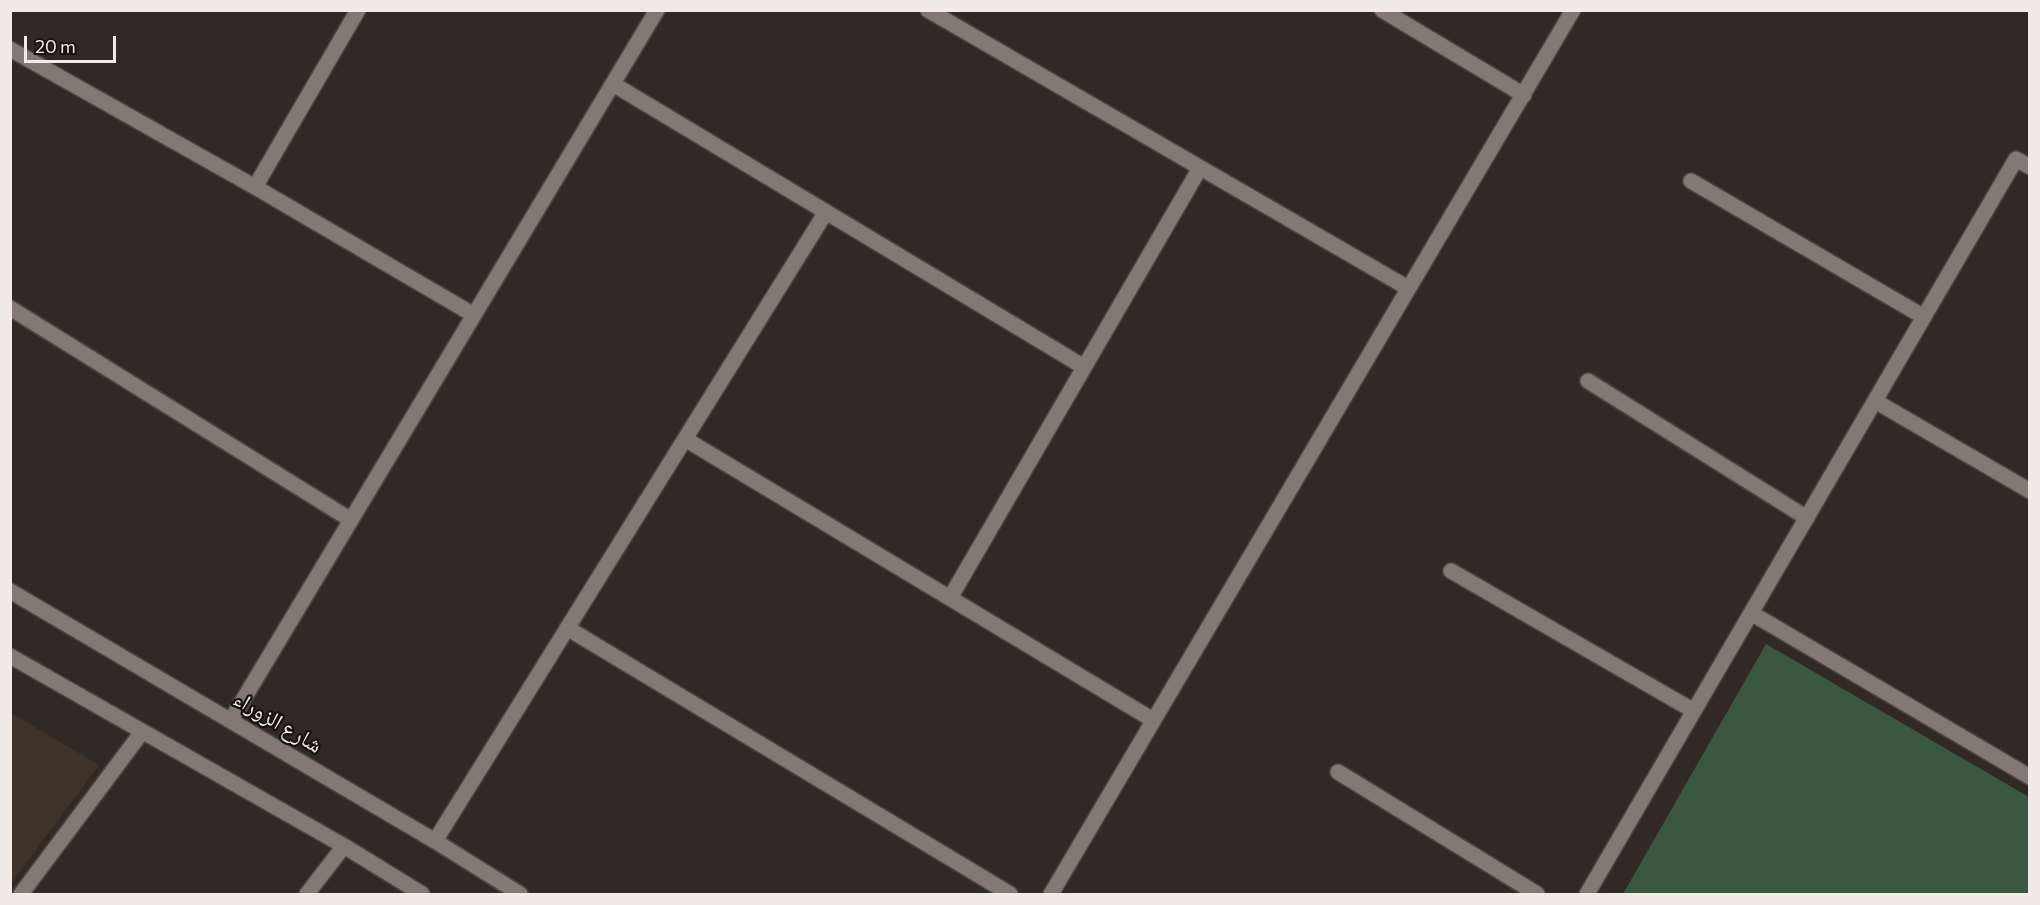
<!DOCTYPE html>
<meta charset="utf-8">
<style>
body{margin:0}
#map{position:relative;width:2040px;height:905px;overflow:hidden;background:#312923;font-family:Commissioner,sans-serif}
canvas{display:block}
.frame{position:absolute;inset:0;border:12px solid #f0ebe7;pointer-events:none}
.scale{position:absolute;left:24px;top:36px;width:92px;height:27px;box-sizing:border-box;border:3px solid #f0ebe7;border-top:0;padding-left:8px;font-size:18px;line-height:21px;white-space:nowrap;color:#f0ebe7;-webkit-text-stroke:4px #161310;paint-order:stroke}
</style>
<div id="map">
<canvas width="2040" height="905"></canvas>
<div class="frame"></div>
<div class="scale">20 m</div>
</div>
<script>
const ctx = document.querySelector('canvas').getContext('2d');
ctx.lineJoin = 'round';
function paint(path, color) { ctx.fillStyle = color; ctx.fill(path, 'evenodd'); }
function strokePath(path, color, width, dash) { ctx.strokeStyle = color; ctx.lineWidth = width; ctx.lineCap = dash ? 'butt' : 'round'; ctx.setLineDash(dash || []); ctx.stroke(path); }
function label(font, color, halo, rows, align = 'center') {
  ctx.font = font + ' Commissioner,"Noto Naskh Arabic",sans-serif'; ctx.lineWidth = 4.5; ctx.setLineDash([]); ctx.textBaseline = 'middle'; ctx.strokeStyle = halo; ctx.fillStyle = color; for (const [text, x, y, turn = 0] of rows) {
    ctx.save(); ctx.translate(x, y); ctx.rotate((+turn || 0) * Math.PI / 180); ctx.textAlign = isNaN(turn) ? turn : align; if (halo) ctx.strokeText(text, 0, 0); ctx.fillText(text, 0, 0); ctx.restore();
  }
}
paint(new Path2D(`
 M 11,713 L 99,765 L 11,884 Z`), '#3f3228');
paint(new Path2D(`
 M 1766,644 L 2029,797 L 2029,894 L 1623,894 Z`), '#3a5740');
const minor = new Path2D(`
 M 928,10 L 1408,288
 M 1382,10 L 1524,95
 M 10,49 L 255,187 L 474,315
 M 613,84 L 1084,367
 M 1691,181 L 1924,317
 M 255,187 L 358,10
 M 10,308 L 351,520
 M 1588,381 L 1807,518
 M 1875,401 L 2030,491
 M 685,439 L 1153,720
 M 1451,571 L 1694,711
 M 10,591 L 435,841 L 520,894
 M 950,598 L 1200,168
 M 1751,613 L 2030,777
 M 567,628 L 1010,894
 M 10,656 L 344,846 L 422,894
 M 231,720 L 657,10
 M 1338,772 L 1537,894
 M 435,841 L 826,212
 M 21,894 L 142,732
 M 307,894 L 344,846
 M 1051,894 L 1573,10
 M 1587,894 L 2016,159 L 2030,167`);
strokePath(minor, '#4d4641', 18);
strokePath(minor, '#837972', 15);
label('22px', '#f0ebe7', '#161310', [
 ["شارع الزوراء",278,722,31]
]);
</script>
